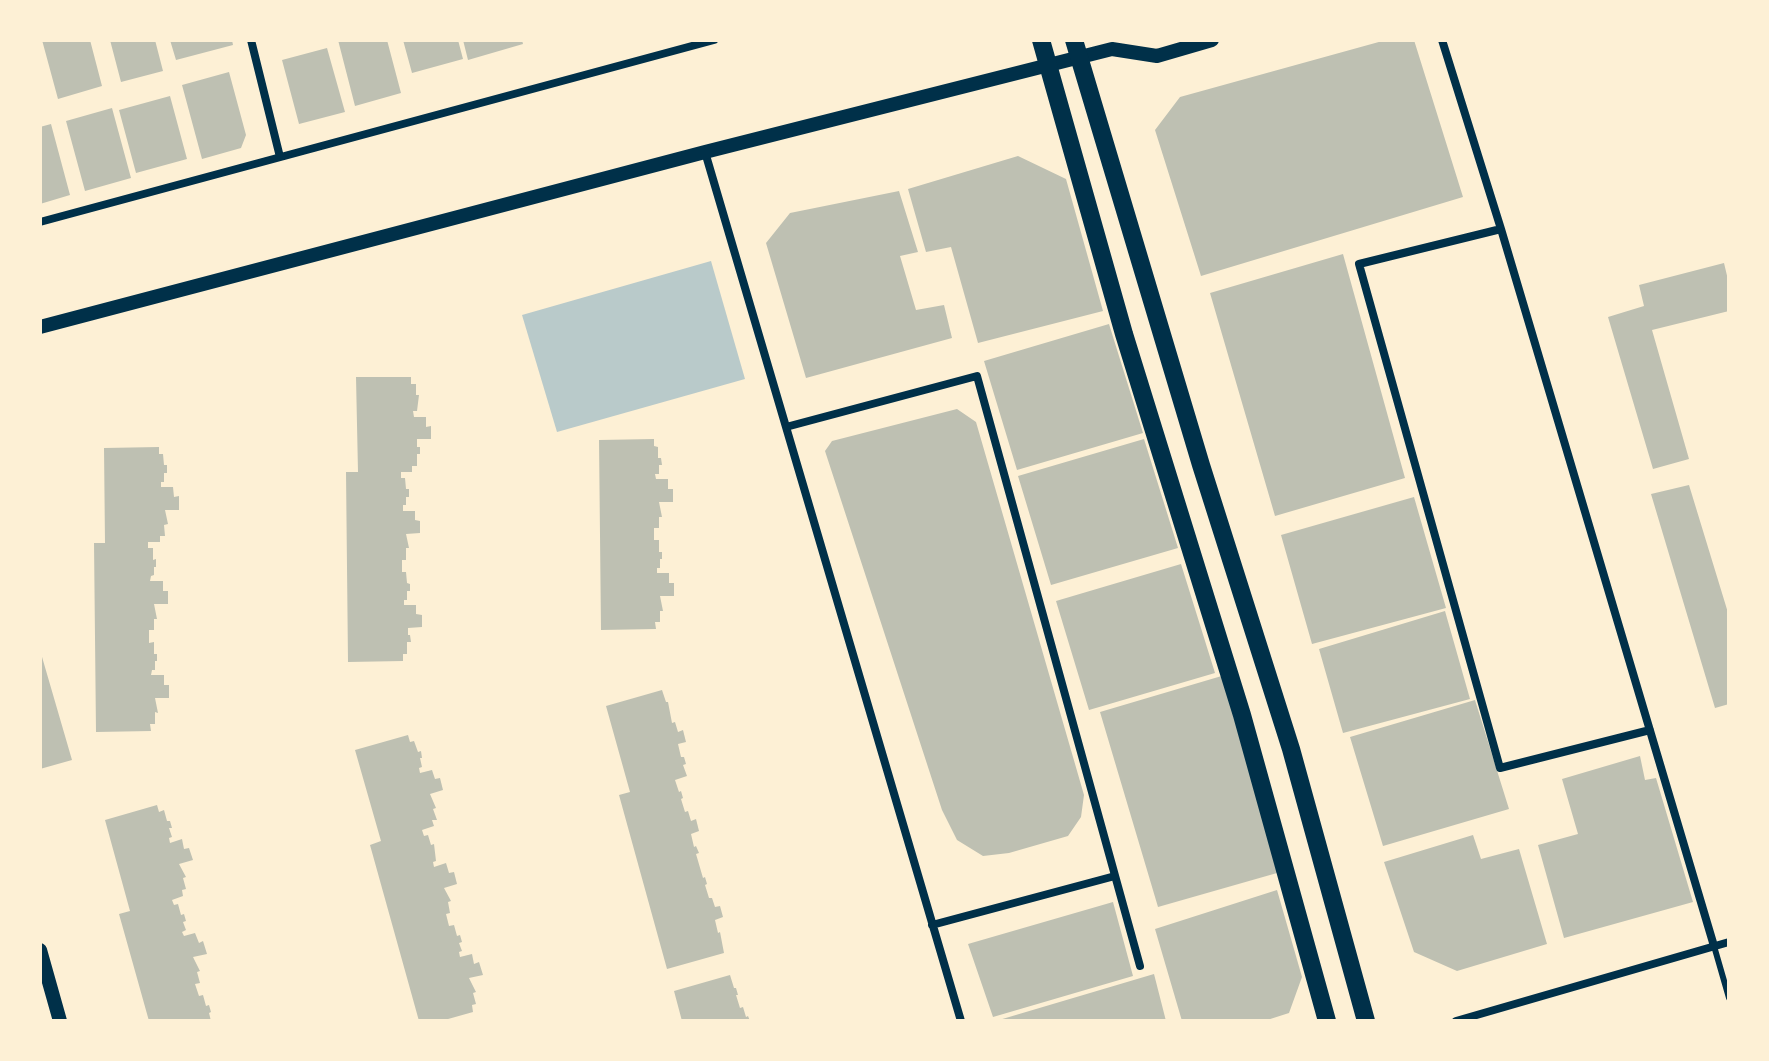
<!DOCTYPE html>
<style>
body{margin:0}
#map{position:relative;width:1769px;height:1061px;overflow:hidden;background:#fdf0d5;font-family:"Open Sans",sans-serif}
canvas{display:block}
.frame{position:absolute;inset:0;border:42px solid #fdf0d5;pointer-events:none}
</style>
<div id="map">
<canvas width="1769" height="1061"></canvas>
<div class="frame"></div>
</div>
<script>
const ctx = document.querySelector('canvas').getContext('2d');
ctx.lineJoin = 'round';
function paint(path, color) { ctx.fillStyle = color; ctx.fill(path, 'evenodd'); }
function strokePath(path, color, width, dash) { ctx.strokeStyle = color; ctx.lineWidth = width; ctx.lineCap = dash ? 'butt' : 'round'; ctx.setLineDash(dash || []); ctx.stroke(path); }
paint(new Path2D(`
 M 711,261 L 745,379 L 557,432 L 522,315 Z`), '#b9caca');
paint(new Path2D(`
 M 42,40 L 90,40 L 102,86 L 58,99 Z
 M 110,40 L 155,40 L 163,71 L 121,82 Z
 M 170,40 L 232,40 L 233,45 L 176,60 Z
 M 338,40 L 387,40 L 401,93 L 355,106 Z
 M 403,40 L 458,40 L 463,59 L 412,73 Z
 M 463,40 L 522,40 L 523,44 L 468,60 Z
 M 1386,40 L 1414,40 L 1463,197 L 1201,276 L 1155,130 L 1180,97 Z
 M 327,48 L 345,112 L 299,124 L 282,60 Z
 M 229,72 L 246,135 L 241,148 L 202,159 L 182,85 Z
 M 170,96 L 187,159 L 136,173 L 119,110 Z
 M 112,108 L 131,178 L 85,191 L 66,121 Z
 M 51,124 L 70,195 L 40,204 L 40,127 Z
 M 1018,156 L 1066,179 L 1103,311 L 978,343 L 951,247 L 926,252 L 908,189 Z
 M 899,191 L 918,252 L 900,256 L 916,310 L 944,305 L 952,338 L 806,378 L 766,243 L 790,213 Z
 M 1343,254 L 1405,478 L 1275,516 L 1210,293 Z
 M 1724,263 L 1729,284 L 1729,311 L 1652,330 L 1689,459 L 1653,469 L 1608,317 L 1644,306 L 1639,285 Z
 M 1109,324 L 1143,433 L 1017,470 L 984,361 Z
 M 356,377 L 411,377 L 411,384 L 416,384 L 416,395 L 419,395 L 417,411 L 413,411 L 414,417 L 426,417 L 426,427 L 431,426 L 431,439 L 417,439 L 417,447 L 420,447 L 420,454 L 417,454 L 417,466 L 412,466 L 412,472 L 401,472 L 401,478 L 405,478 L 406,489 L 409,489 L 409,497 L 406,497 L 406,505 L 403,505 L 403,511 L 415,511 L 415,520 L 420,521 L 420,533 L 406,534 L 409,548 L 406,548 L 406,560 L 402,560 L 402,572 L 406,572 L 407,583 L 410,584 L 410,591 L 407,591 L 407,600 L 404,600 L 404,605 L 416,605 L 416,614 L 422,615 L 422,627 L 408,628 L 408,635 L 410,635 L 411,642 L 407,642 L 407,654 L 403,654 L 403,661 L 348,662 L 346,472 L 358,472 Z
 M 957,409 L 976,422 L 1084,795 L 1081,817 L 1068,836 L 1009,853 L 983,856 L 957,840 L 942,810 L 825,451 L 832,441 Z
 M 654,439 L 654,446 L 658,447 L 658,458 L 661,458 L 662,465 L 659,465 L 659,474 L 655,474 L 656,479 L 668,479 L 668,489 L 673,489 L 673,502 L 659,502 L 662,517 L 659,517 L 659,528 L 654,528 L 654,540 L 659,540 L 659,552 L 662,552 L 662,559 L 660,559 L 660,568 L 657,568 L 657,573 L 669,573 L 669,583 L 674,583 L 674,596 L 660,596 L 663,611 L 660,611 L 660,622 L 655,622 L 656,629 L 601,630 L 599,440 Z
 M 1144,439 L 1178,548 L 1051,585 L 1018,476 Z
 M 159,447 L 159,454 L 163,454 L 164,465 L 167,465 L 167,473 L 164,473 L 164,482 L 161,482 L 161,487 L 173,487 L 174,497 L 179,496 L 179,510 L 165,510 L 168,524 L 164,525 L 165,536 L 160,536 L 160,542 L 148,542 L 148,548 L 153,548 L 153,560 L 156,559 L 156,567 L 154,567 L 154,575 L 151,576 L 150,581 L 163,581 L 163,591 L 168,591 L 168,604 L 154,604 L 157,619 L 154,619 L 154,630 L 149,630 L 149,643 L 154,642 L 154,654 L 157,654 L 157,661 L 155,661 L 155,670 L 152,670 L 151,675 L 164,675 L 164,685 L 169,685 L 169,698 L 155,698 L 158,713 L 155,712 L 155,724 L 150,724 L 151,731 L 96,732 L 94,543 L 105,543 L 104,448 Z
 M 1689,485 L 1729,616 L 1729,704 L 1715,708 L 1651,494 Z
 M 1414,497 L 1446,608 L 1312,644 L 1281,535 Z
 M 1181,564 L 1215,673 L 1089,710 L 1056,601 Z
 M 1445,611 L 1470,699 L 1343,733 L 1319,649 Z
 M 40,650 L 72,760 L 40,769 Z
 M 1225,675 L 1277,873 L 1158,907 L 1100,712 Z
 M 662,690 L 666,702 L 668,702 L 672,723 L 675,722 L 678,732 L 683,730 L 686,742 L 678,744 L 681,757 L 684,757 L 686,764 L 683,765 L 687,776 L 675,780 L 679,792 L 681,791 L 683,798 L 681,799 L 685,812 L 688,811 L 691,821 L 696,819 L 699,831 L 691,834 L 694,847 L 696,846 L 699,853 L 696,854 L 703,878 L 705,877 L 707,884 L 705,885 L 709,898 L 712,898 L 715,907 L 720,906 L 723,917 L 715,920 L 718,933 L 720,932 L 724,953 L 667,969 L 619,795 L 630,792 L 606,706 Z
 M 1475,700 L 1509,809 L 1383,846 L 1350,737 Z
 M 408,735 L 410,742 L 414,741 L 418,752 L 421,751 L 422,758 L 420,758 L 422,767 L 419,768 L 420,773 L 432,770 L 435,779 L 440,778 L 443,790 L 430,794 L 436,808 L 433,809 L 437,820 L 432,820 L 434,826 L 422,830 L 424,836 L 428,835 L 431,845 L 434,844 L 436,861 L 433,862 L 434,867 L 446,863 L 449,873 L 454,872 L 457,884 L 444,888 L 451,901 L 448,902 L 450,913 L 446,914 L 449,926 L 454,925 L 457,936 L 460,935 L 462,942 L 459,943 L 462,951 L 459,952 L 460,957 L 472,954 L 474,964 L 479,962 L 483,975 L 469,978 L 476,992 L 473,993 L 476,1004 L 472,1005 L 473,1012 L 441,1021 L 419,1021 L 370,845 L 381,841 L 355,750 Z
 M 1640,756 L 1645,780 L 1656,778 L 1693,902 L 1564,938 L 1538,845 L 1578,834 L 1562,779 Z
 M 157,805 L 159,812 L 164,810 L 167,821 L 170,821 L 172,828 L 169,828 L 172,837 L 169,838 L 170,843 L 182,839 L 184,849 L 189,848 L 193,860 L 179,864 L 186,877 L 183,878 L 186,889 L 182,890 L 183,896 L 172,900 L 174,905 L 178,904 L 181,915 L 184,914 L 186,921 L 183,922 L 186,930 L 182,932 L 184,936 L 195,933 L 199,943 L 203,941 L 207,954 L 193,957 L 200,971 L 197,972 L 200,983 L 195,984 L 199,996 L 203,995 L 206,1006 L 209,1005 L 211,1012 L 209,1013 L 211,1021 L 149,1021 L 119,914 L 130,911 L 105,820 Z
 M 1473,835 L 1481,859 L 1519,849 L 1547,944 L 1457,971 L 1414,952 L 1384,862 Z
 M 1277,890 L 1302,977 L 1289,1013 L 1264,1021 L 1182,1021 L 1155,929 Z
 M 1113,902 L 1133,976 L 993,1017 L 968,944 Z
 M 1154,974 L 1166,1021 L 999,1021 L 999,1020 Z
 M 730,975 L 734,988 L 736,988 L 738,995 L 736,995 L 740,1008 L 743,1007 L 746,1017 L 748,1016 L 750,1021 L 682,1021 L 674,991 Z`), '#bec0b2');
strokePath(new Path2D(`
 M 1714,946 L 1729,998`), '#003049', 6);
strokePath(new Path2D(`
 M 251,40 L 280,157
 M 1442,40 L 1501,229 L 1714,946
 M 705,152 L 961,1021
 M 40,222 L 714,40
 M 1501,229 L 1359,264 L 1500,768 L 1650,730
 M 786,427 L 977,376 L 1140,966
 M 932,925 L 1115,876
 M 1456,1021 L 1729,942`), '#003049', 8);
strokePath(new Path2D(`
 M 40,327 L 705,152 L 1112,49 L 1157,56 L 1212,40
 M 40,950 L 60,1021`), '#003049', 14);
strokePath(new Path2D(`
 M 1041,40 L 1124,334 L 1242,715 L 1327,1021
 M 1074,40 L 1201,465 L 1291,749 L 1366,1021`), '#003049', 18);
</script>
